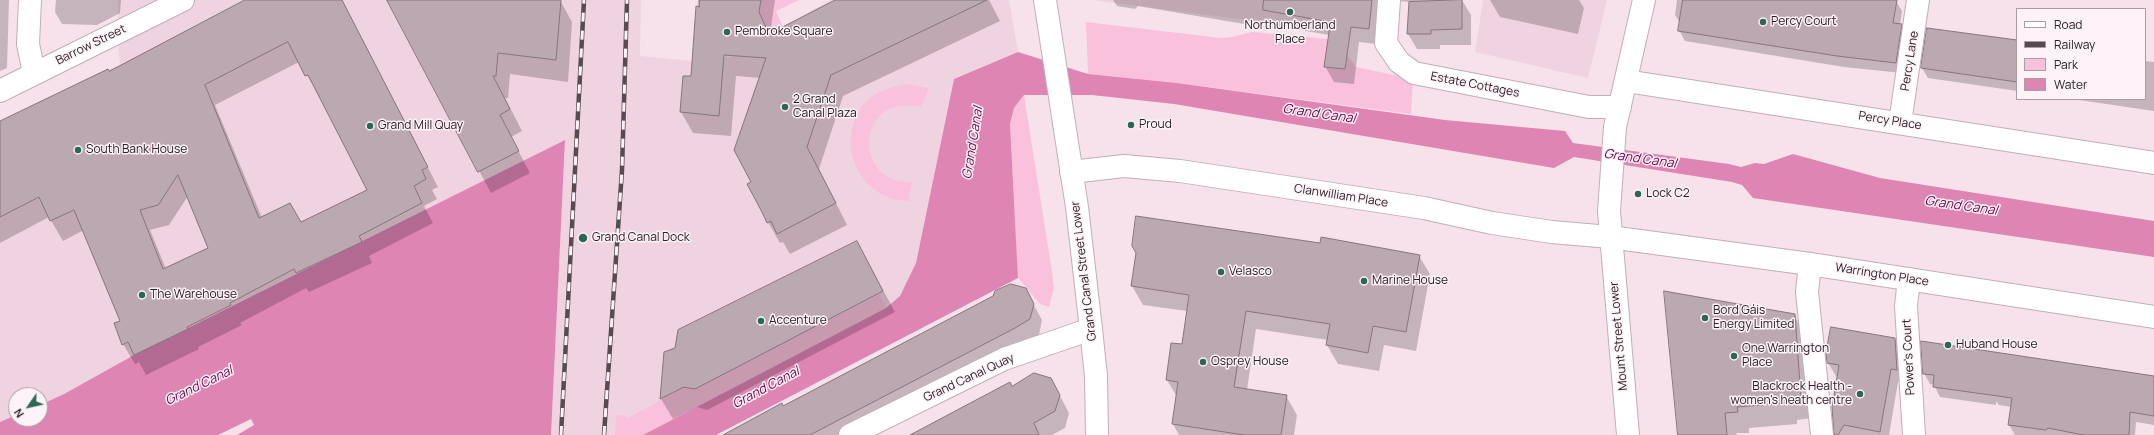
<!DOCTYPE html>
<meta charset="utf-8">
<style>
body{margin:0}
#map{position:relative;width:2154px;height:435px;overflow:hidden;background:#f7e2ec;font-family:Manrope,sans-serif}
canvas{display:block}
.legend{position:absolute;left:2016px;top:8px;width:130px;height:92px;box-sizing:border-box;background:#fff2f8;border:1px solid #a99ea4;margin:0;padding:5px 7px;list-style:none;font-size:12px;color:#292125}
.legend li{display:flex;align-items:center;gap:8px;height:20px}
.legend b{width:20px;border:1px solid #a99ea4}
.north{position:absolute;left:8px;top:387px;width:40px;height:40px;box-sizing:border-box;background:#fff2f8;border:1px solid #a99ea4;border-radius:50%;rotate:236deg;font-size:11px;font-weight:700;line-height:16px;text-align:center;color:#292125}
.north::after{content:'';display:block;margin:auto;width:14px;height:18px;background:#2b6853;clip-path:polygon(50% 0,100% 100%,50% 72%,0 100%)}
</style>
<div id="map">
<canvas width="2154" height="435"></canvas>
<ul class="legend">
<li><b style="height:5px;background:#fff"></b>Road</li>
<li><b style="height:5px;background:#554b50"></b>Railway</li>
<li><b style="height:11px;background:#fac1dd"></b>Park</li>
<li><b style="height:11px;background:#df85b4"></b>Water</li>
</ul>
<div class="north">N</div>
</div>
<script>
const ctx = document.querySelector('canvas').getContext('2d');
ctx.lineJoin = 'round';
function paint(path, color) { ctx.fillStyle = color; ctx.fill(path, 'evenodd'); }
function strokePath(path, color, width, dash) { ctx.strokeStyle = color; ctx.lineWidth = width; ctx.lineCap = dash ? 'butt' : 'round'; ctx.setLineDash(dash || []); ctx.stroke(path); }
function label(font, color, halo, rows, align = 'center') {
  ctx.font = font + ' Manrope,sans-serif'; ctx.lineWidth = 3; ctx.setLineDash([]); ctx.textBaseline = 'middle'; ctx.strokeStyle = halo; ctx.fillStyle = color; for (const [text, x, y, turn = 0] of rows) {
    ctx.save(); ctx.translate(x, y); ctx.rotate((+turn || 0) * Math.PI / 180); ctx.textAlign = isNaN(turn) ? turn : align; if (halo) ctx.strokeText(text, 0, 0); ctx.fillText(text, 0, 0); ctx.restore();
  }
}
paint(new Path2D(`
 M 118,0 L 641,0 L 640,56 L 702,62 L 733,56 L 830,0 L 1009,0 L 1018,52 L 954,79 L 916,263 L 900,296 L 886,308 L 643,435 L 551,435 L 565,140 L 134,355 L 64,394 L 40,405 L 40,395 L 16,395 L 16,415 L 0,422 L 0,121 L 108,69 L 120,65 L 117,33 Z
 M 1091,0 L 1316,0 L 1314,29 Z
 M 1483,0 L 1607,0 L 1588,78 L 1475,52 Z`), '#f0d3e0');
paint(new Path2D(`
 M 761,0 L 799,0 L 776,11 L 783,27 L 770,34 L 757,8 Z
 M 1086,22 L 1221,38 L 1232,37 L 1252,32 L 1328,39 L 1325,67 L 1345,69 L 1347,55 L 1356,67 L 1413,79 L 1411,114 L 1177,83 L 1088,74 Z
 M 906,84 L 929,88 L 921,107 C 853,93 854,186 912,182 L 909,201 C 902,200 894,200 888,197 C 851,183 838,133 865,103 C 876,91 892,87 906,84 Z
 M 1024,95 L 1052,272 L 1054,288 L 1049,307 L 1040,304 L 1018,278 L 1010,124 L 1014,108 Z
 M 879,294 L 886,308 L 643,435 L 615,435 L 616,415 L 627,416 L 628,418 L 684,387 L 695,389 Z`), '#fac1dd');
paint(new Path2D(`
 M 1018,52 L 1088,74 L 1177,83 L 1445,120 L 1565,131 L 1573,143 L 1729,164 L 1741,167 L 1755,163 L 1764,164 L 1793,154 L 1880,178 L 2154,221 L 2154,257 L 1753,198 L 1742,185 L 1732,182 L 1574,157 L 1554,168 L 1174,104 L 1092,95 L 1024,95 L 1014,108 L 1010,124 L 1018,278 L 716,435 L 643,435 L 886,308 L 900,296 L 916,263 L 954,79 Z
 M 565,140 L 551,435 L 0,435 L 0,422 L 16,415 L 16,419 L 40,419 L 40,405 L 64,394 L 134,355 Z`), '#df85b4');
paint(new Path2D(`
 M 251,419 L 254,425 L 237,435 L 218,435 Z`), '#f7e2ec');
paint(new Path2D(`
 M 0,0 L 9,0 L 7,68 L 0,71 Z
 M 56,0 L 121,0 L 120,13 L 97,25 L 62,24 L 55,12 Z
 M 248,0 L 342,0 L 438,187 L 432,190 L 437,199 L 424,206 L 433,223 L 369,256 L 372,263 L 309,292 L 306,288 L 240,323 L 242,325 L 198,347 L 199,349 L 146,375 L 139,362 L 135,364 L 123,344 L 121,321 L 84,230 L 63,241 L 49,217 L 0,243 L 0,122 L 108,72 ZM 299,62 L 319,95 L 368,190 L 301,223 L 262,218 L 215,105 ZM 188,196 L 209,248 L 166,269 L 150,230 L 169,225 Z
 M 388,0 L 560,0 L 572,22 L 568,82 L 510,74 L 508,98 L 505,98 L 522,131 L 511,137 L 530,173 L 491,193 Z
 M 698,0 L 775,0 L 770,34 L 835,1 L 834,0 L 989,0 L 1000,21 L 843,96 L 819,169 L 847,225 L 790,254 L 783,242 L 780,243 L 768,222 L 752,182 L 760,78 L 736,76 L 731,136 L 693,133 L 681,112 L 691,77 Z
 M 1113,0 L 1462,0 L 1471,15 L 1471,45 L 1440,45 L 1440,49 L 1417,49 L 1408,34 L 1410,2 L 1382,0 L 1377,44 L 1359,42 L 1354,84 L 1334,82 L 1325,66 L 1329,35 L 1244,20 L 1244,24 L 1138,6 L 1135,9 L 1117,6 Z
 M 1490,0 L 1579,0 L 1584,8 L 1578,34 L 1500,17 Z
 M 1677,0 L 1896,1 L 1902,11 L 1900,25 L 1907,35 L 1902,73 L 1844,67 L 1685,41 L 1679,30 L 1680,23 L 1675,15 Z
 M 2017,42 L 2017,91 L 1928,78 L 1922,68 Z
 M 2145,61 L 2154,62 L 2154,111 L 2072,99 L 2145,99 Z
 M 857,242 L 895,312 L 707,410 L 697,407 L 673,419 L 661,399 L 665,353 Z
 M 1320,245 L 1419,256 L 1430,274 L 1416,351 L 1384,345 L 1379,371 L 1338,364 L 1327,345 L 1328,340 L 1256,329 L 1247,390 L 1286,396 L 1297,415 L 1294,435 L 1179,435 L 1173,424 L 1177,397 L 1167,380 L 1182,345 L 1187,311 L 1143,305 L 1132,286 Z
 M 1025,289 L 1042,320 L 1039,335 L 848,435 L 727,435 Z
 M 1794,315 L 1806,336 L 1812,418 L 1797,420 L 1797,424 L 1749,428 L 1749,433 L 1736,433 L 1737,435 L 1678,435 Z
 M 1895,339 L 1903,353 L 1904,383 L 1898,382 L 1889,435 L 1835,435 L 1838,377 L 1836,376 L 1828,363 Z
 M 2033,360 L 2095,367 L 2154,376 L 2154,425 L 2136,422 L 2135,435 L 2015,435 L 2009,425 L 2012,407 L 1999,405 L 1996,401 L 1996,405 L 1940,397 L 1934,385 L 1930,384 L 1924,373 Z
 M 1051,379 L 1069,413 L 1065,428 L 1052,435 L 937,435 L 1011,387 Z`), '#0003');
const building = new Path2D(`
 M 245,0 L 342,0 L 428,167 L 422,170 L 426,179 L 414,186 L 422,203 L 359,236 L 362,242 L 296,273 L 294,269 L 230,303 L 231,305 L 187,327 L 188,329 L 134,355 L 128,342 L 122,345 L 114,323 L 120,321 L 74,210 L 50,221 L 39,197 L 0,217 L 0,121 L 108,69 L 109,71 ZM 288,42 L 305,76 L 308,75 L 367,190 L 301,222 L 290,203 L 259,218 L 205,85 ZM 178,175 L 208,248 L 163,269 L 140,210 L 158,205 Z
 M 387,0 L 561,0 L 556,60 L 498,53 L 496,76 L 493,76 L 510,109 L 500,115 L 519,151 L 478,172 Z
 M 700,0 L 761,0 L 759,12 L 769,34 L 835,0 L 987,0 L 831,75 L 807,147 L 836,203 L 777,234 L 771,221 L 767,223 L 763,214 L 747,184 L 751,182 L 734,150 L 766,58 L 724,55 L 719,116 L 680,112 L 683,76 L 691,76 L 696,6 L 699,7 Z
 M 1264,0 L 1372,0 L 1369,29 L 1351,27 L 1345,69 L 1324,67 L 1330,25 L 1324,24 L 1324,21 L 1263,10 Z
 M 1462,0 L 1462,29 L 1431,30 L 1431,34 L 1407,34 L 1409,2 Z
 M 1683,0 L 1897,0 L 1893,23 L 1902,24 L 1896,63 L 1837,56 L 1678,31 Z
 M 1927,28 L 2017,40 L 2017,82 L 1921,68 Z
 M 1136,216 L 1320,243 L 1321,237 L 1420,255 L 1406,332 L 1373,326 L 1368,353 L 1326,345 L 1330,324 L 1246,311 L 1234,387 L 1287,395 L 1281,435 L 1244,435 L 1172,424 L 1178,382 L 1166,380 L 1171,343 L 1182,344 L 1189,295 L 1131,286 L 1136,253 L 1132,246 Z
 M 857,241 L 883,291 L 695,389 L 684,387 L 660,399 L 664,352 L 675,348 L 678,330 Z
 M 1011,284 L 1026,288 L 1034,304 L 1030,319 L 1015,328 L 810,435 L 723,435 L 782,403 L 783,406 L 993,296 L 995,291 Z
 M 1664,291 L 1795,314 L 1801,398 L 1785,400 L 1785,403 L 1737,407 L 1738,412 L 1725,413 L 1727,435 L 1678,435 Z
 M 1831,327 L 1895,338 L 1897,370 L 1891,369 L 1880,432 L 1844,425 L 1838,435 L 1834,435 L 1832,407 L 1839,365 L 1827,363 L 1826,353 Z
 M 1921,341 L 2154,376 L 2154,416 L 2130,412 L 2129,435 L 2083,435 L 2048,428 L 2046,430 L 2008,425 L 2012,398 L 1933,387 L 1934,375 L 1923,374 Z
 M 1034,373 L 1051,378 L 1060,395 L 1055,411 L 1034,423 L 1039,435 L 910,435 L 1010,382 L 1012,386 Z`);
paint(building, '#bca8b1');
strokePath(building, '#87747d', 1);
const minor = new Path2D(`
 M 30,0 L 28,44 L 34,73
 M 1389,0 L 1386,43 L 1399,62 L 1414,73 L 1589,107 L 1620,107
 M 1626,81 L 2154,163
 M 0,91 L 183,0
 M 1900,123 L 1918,0
 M 1071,172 L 1124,166 L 1180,171 L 1424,208 L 1492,223 L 1552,232 L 1610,237 L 1810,264 L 2154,317
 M 1810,264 L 1807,292 L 1822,435
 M 1909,279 L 1906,306 L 1914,435
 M 850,435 L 1004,359 L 1091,329`);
const major = new Path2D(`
 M 1045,0 L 1077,207 L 1091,329 L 1096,376 L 1097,435
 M 1628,435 L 1609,211 L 1615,127 L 1644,0`);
strokePath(minor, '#c2aeb7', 24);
strokePath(major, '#c2aeb7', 24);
strokePath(minor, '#fff', 22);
strokePath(major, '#fff', 22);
const rail = new Path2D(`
 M 561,435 L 584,0
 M 604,435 L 622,170 L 627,0`);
strokePath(rail, '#554b50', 4.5);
strokePath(rail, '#fff2f8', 3, [9]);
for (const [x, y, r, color] of [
 [1290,12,4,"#2b6853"],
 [1763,22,4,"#2b6853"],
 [727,32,4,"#2b6853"],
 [785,107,4,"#2b6853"],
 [1131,125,4,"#2b6853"],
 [370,126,4,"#2b6853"],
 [78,150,4,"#2b6853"],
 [1638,194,4,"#2b6853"],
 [583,238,5,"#2b6853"],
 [1221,272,4,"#2b6853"],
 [1364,281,4,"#2b6853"],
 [142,295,4,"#2b6853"],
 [1705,318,4,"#2b6853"],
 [761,321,4,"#2b6853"],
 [1948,345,4,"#2b6853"],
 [1734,356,4,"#2b6853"],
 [1203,362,4,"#2b6853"],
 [1860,394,4,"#2b6853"]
]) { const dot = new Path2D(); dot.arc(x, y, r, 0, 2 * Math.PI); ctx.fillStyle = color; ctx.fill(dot); strokePath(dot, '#fff2f8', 1.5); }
label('12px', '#292125', '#fff2f8', [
 ["Percy Court",1771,22],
 ["Northumberland",1290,26,"center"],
 ["Place",1290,40,"center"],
 ["Pembroke Square",735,32],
 ["2 Grand",793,100],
 ["Canal Plaza",793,114],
 ["Proud",1139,125],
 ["Grand Mill Quay",378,126],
 ["South Bank House",86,150],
 ["Lock C2",1646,194],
 ["Grand Canal Dock",592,238],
 ["Velasco",1229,272],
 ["Marine House",1372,281],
 ["The Warehouse",150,295],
 ["Bord Gáis",1713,311],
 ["Energy Limited",1713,325],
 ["Accenture",769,321],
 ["Huband House",1956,345],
 ["One Warrington",1742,349],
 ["Place",1742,363],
 ["Osprey House",1211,362],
 ["Blackrock Health -",1852,387,"right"],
 ["women's heath centre",1852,401,"right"]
], 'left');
label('12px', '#292125', '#fff2f8', [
 ["Barrow Street",91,45,-26],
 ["Percy Lane",1910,61,-81],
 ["Estate Cottages",1475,85,11],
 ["Percy Place",1890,121,9],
 ["Clanwilliam Place",1341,196,9],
 ["Grand Canal Street Lower",1084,271,-97],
 ["Warrington Place",1882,275,9],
 ["Mount Street Lower",1619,336,-95],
 ["Power's Court",1909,357,-93],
 ["Grand Canal Quay",969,378,-25]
]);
label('italic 13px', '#71004b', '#fff2f8', [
 ["Grand Canal",1319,114,8],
 ["Grand Canal",973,143,-81],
 ["Grand Canal",1640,159,8],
 ["Grand Canal",1961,206,8],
 ["Grand Canal",199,386,-26],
 ["Grand Canal",766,388,-28]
]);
</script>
